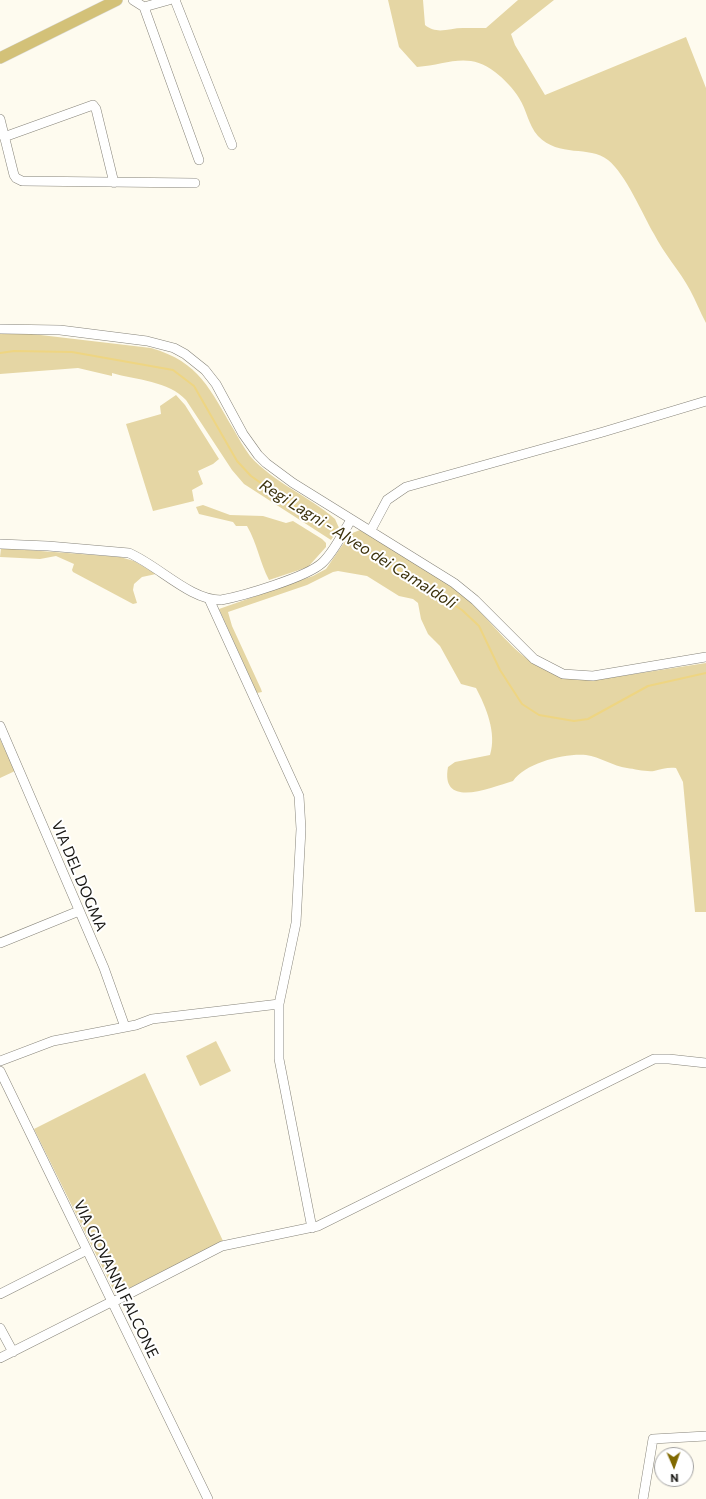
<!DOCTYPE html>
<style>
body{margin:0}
#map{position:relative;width:706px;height:1499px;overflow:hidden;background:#fefbef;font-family:Commissioner,sans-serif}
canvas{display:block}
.north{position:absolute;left:654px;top:1447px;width:40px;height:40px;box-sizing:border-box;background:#fff;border:1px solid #a3a2a1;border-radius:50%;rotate:178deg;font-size:11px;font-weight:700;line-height:16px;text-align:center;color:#181713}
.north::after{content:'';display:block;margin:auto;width:14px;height:18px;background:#806900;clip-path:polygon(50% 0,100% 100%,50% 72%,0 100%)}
</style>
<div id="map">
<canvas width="706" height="1499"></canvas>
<div class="north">N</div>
</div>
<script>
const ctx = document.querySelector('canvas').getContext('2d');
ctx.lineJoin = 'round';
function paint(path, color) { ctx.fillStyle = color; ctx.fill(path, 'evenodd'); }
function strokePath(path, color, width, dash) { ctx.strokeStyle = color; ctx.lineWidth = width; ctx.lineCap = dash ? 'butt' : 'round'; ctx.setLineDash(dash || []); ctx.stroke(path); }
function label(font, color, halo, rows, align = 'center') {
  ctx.font = font + ' Commissioner,sans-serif'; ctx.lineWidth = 4; ctx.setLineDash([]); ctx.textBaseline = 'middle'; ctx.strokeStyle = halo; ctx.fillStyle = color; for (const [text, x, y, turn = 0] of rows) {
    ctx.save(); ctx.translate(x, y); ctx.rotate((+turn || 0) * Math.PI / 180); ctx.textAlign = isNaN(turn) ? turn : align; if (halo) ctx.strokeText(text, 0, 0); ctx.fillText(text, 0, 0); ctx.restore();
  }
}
paint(new Path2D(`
 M 388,0 L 423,0 L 425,25 C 437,35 449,28 463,28 C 470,28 478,28 486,28 L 518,0 L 554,0 L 511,34 L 515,45 L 545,95 L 686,37 L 706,88 L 706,323 C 700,312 696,301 690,290 C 680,271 664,254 654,234 C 643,215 625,173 608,160 C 589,145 559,158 538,136 C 528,125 527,110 519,98 C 513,88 504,79 495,72 C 468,51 447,65 417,67 L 399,47 Z
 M 0,334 L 32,334 L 151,348 C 200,362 210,390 234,430 C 239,439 244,448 250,456 C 274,483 309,496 335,519 L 339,528 L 331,540 L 244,484 L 232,470 L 186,400 C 169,381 136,380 112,373 L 112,376 L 78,368 L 0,374 Z
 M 176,395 L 185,405 L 219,459 L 213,464 L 198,471 L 203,484 L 192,490 L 194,501 L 153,511 L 126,424 L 161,414 L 160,406 Z
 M 203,505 L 230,515 L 263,516 L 286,523 L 293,521 L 322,539 L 326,543 L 326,547 L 308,567 L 269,580 C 260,563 257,543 247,526 L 236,526 L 233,522 L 199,514 L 196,507 Z
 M 360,530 C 381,542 401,555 422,568 C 432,574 444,580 453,587 C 505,628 520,680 595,680 L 706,663 L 706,912 L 695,912 L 683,782 L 676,768 C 668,767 662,769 654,771 C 646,772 635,769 627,768 C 613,766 600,757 586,755 C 565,753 525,763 513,781 C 492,787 440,810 448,767 L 455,762 L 490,755 C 497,733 486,707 476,688 L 461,684 L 440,646 L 428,634 L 421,619 L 418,603 L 413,599 L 399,596 L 367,576 L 338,571 L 333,572 L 307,585 L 228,612 L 232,626 L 261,689 L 262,692 L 257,693 L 219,609 L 313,576 L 326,569 L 350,534 Z
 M 1,548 L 120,557 L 134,561 L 156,574 L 142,577 L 134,584 L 133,590 L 137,603 L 133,604 L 73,572 L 72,570 L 74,564 L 56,556 L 40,559 L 0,557 Z
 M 0,739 L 15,771 L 0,778 Z
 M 216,1041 L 231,1071 L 200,1086 L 186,1056 Z
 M 145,1073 L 223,1241 L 116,1295 L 34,1129 Z`), '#e5d6a4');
strokePath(new Path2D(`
 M 0,353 L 14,351 L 72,352 L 173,370 L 194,386 L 237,461 L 251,476 L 286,501 L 340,534
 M 344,537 L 462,610 L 479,626 L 500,670 L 522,704 L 539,715 L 574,721 L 588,719 L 648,686 L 706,673`), '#eed582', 2);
const minor = new Path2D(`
 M 133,0 L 144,7 L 169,0
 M 175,0 L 232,145
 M 144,7 L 199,160
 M 0,119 L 14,175 L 16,178 L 22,181 L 195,183
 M 4,137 L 93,105 L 96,109 L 114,183
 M 0,329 L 60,330 L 147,341 L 174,348 L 185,354 L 205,370 L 216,384 L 243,434 L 258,455 L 266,463 L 293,483 L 454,583 L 475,600 L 534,659 L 563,674 L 593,676 L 706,657
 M 372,528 L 387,500 L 406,487 L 603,432 L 706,401
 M 0,544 L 48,546 L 129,553 C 159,566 190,600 221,600 C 243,596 307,577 322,563 C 334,552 342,534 351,520
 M 209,599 L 299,796 L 301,829 L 296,923 L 279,1004 L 279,1059 L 312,1228
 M 0,726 L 104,968 L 125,1027
 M 0,943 L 79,911
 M 0,1061 L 53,1041 L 136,1025 L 152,1019 L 279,1004
 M 0,1071 L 208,1499
 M 0,1294 L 87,1250
 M 117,1300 L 222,1246 L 318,1226 L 654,1059 L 669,1059 L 706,1063
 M 0,1328 L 13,1352
 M 0,1358 L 111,1302
 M 643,1499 L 653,1439 L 706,1436`);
const major = new Path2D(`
 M 0,58 L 117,0`);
strokePath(minor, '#87847a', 10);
strokePath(major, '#dadad9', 12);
strokePath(minor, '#fff', 9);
strokePath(major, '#d3c178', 11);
label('15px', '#181713', '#fff', [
 ["VIA DEL DOGMA",79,876,67],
 ["VIA GIOVANNI FALCONE",116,1279,64]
]);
label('italic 16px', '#3b310b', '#fff', [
 ["Regi Lagni - Alveo dei Camaldoli",358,544,32]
]);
</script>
